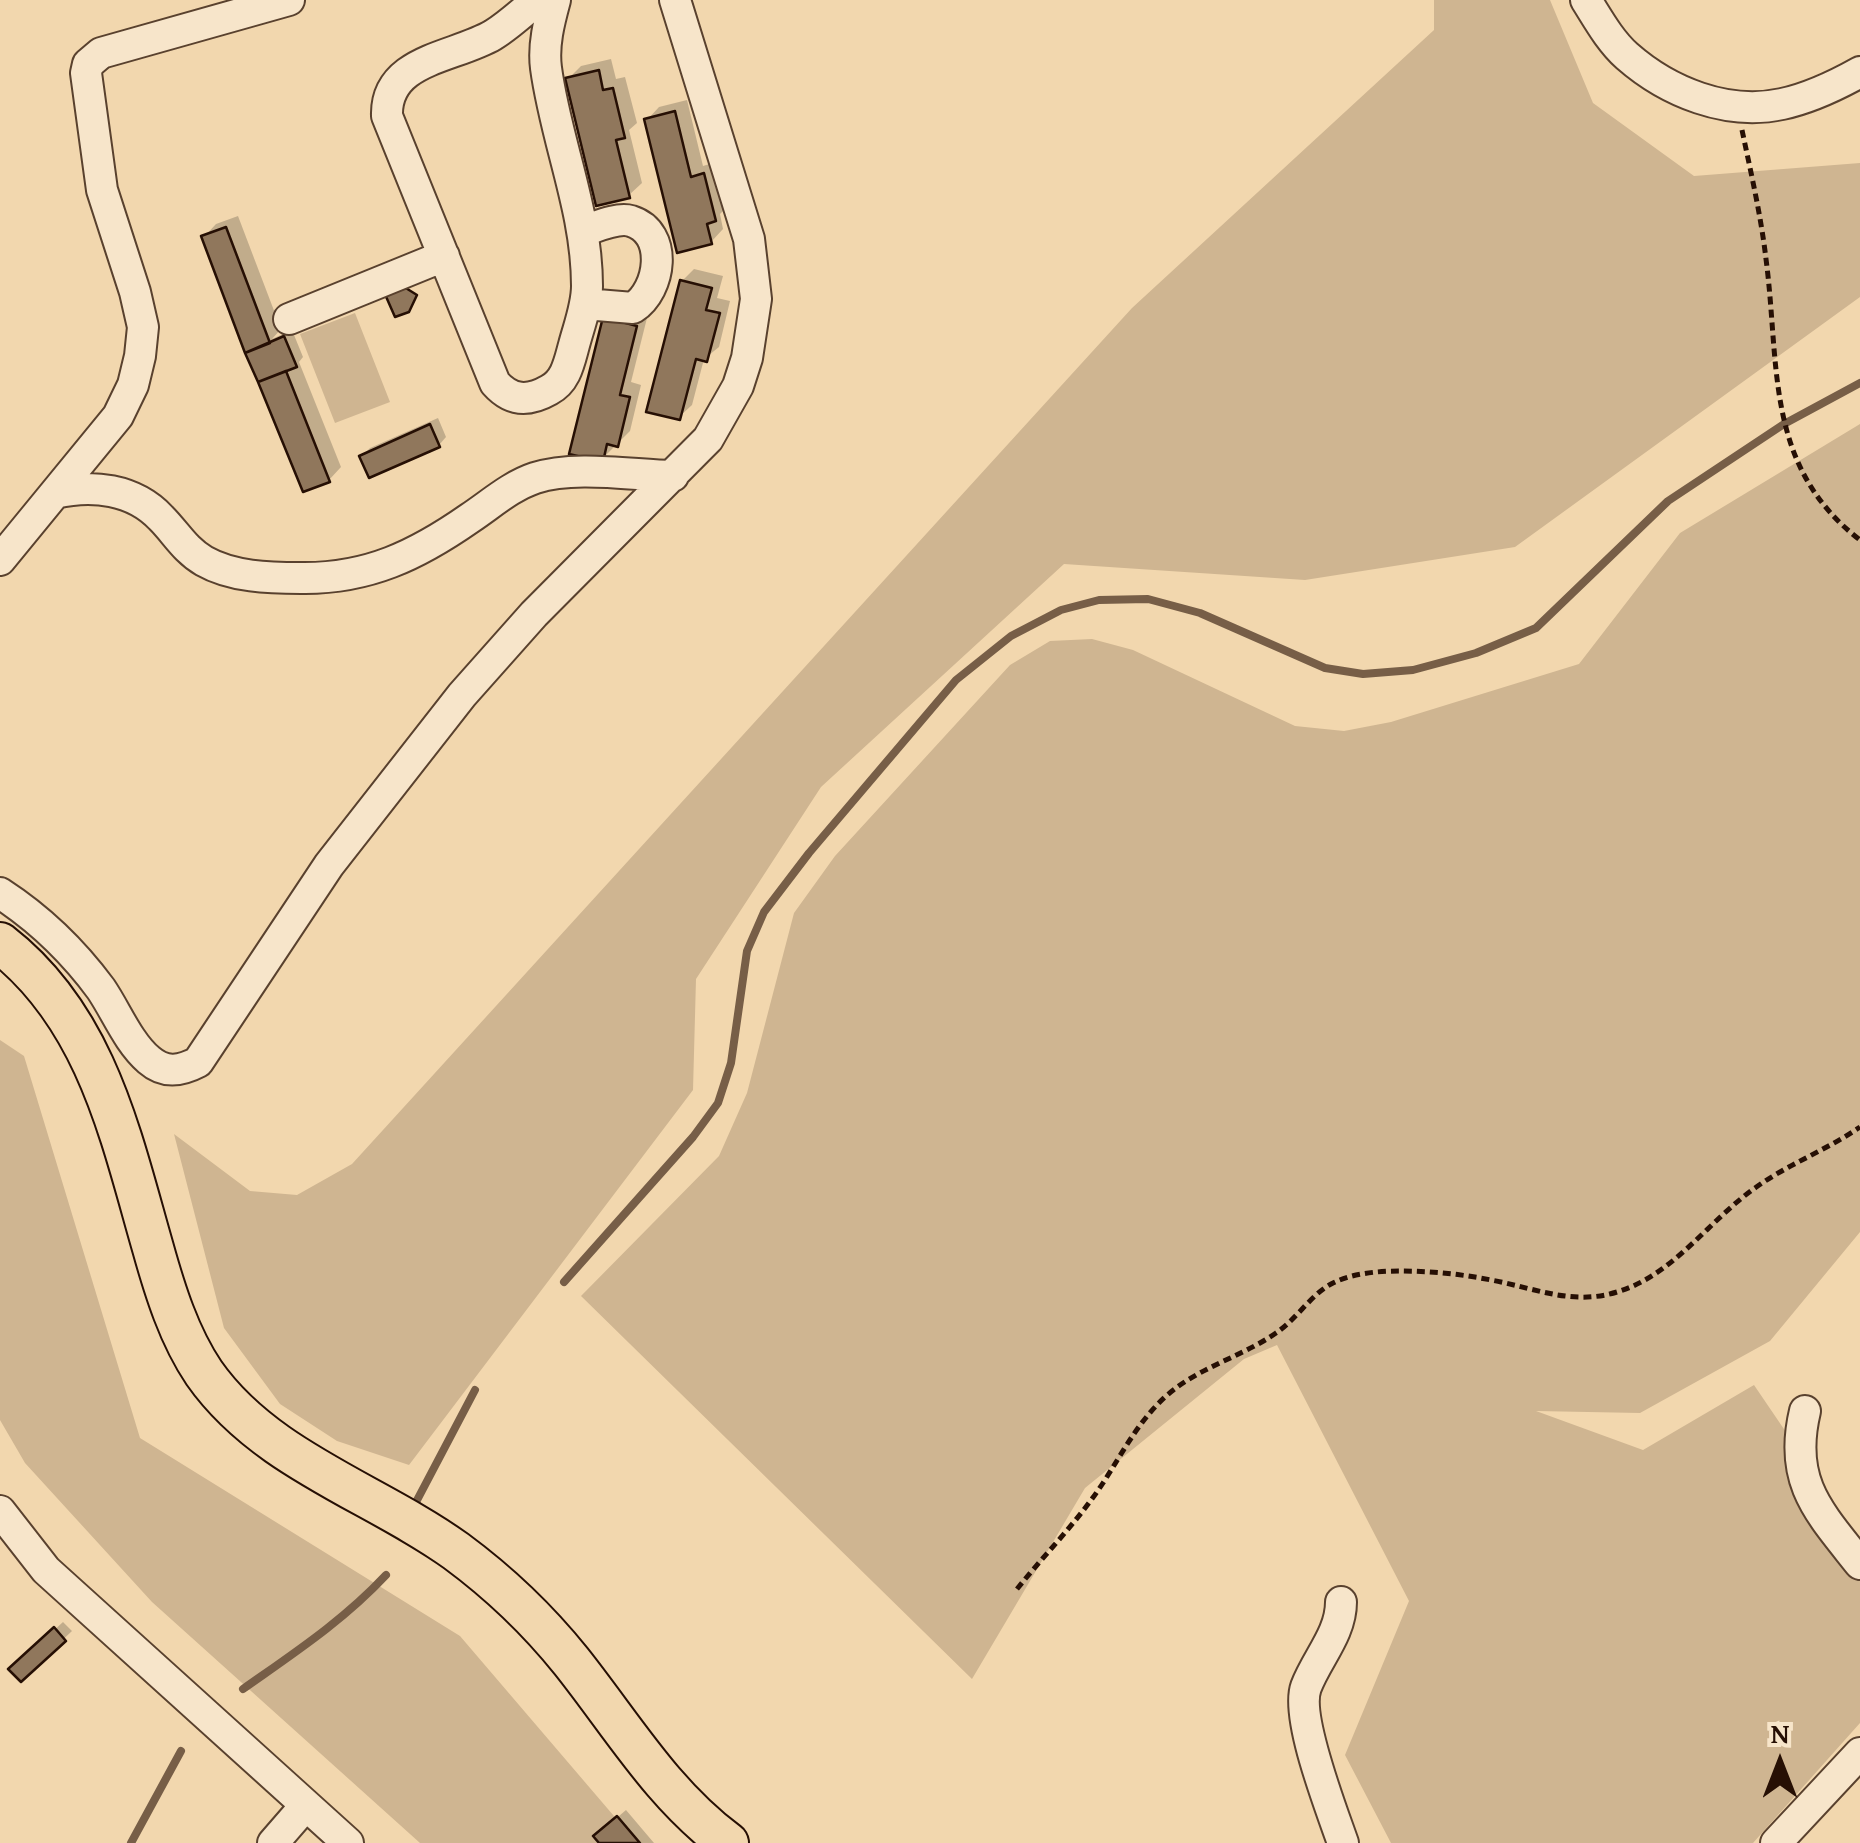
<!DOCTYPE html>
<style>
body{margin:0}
#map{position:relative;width:1860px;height:1843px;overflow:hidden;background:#f2d7ae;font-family:"Gentium Book Plus",serif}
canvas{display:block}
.north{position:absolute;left:1730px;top:1713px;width:100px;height:100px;-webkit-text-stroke:8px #f7e5ca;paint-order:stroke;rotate:0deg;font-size:28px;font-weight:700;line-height:40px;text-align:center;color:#260f04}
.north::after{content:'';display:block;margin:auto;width:35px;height:45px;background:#260f04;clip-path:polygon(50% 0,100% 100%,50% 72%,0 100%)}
</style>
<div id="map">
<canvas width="1860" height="1843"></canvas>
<div class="north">N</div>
</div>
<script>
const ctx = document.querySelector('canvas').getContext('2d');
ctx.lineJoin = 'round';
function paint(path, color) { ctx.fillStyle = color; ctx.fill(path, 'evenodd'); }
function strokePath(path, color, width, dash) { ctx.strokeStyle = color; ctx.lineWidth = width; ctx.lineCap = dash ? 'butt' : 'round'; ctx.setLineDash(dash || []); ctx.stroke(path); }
paint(new Path2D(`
 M 1434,0 L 1550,0 L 1593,103 L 1694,176 L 1860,163 L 1860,297 L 1515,547 L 1305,580 L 1064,564 L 821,787 L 696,979 L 693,1090 L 409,1465 L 337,1441 L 280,1404 L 224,1328 L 174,1134 L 250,1191 L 297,1195 L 352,1164 L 1132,308 L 1434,30 Z
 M 355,313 L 390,402 L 335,423 L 300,334 Z
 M 1860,424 L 1860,1232 L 1770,1341 L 1640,1413 L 1536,1411 L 1643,1450 L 1754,1385 L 1860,1541 L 1860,1723 L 1753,1843 L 1391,1843 L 1345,1755 L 1409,1601 L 1277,1345 L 1244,1359 L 1085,1488 L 972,1679 L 581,1296 L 719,1156 L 747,1093 L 794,913 L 835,856 L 1010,665 L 1050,641 L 1092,639 L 1133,650 L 1295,726 L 1344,731 L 1391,722 L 1579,664 L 1680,533 Z
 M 0,1040 L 24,1056 L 140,1438 L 460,1636 L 637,1843 L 420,1843 L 152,1602 L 25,1463 L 0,1420 Z`), '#cfb591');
paint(new Path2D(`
 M 611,59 L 616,79 L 625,77 L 637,123 L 629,130 L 642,183 L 629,195 L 568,79 L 581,66 Z
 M 687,100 L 703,166 L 716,162 L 727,207 L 720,214 L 723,229 L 711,242 L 647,120 L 659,107 Z
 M 238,216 L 281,329 L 272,339 L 292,330 L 303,357 L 299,362 L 341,467 L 329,480 L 204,237 L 216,224 Z
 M 694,269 L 723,276 L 717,298 L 730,301 L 719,347 L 704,359 L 692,405 L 679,417 L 682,281 Z
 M 648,314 L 631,382 L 641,385 L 630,431 L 602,459 L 605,319 Z
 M 438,418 L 446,437 L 439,445 L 362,456 L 370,448 Z
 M 63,1622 L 72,1631 L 21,1679 L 12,1669 Z
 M 626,1810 L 654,1843 L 603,1843 L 605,1828 Z`), '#0003');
strokePath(new Path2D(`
 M 564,1282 L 693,1137 L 718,1103 L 731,1063 L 747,951 L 764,912 L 809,853 L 956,680 L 1011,636 L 1061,610 L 1099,600 L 1148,599 L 1200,613 L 1325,668 L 1363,674 L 1413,670 L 1476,653 L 1536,628 L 1668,501 L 1784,424 L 1860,383
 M 415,1504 L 475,1390
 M 243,1689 C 294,1653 343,1621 386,1575
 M 131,1843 L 181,1751`), '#775e47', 8);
const building = new Path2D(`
 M 599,70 L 603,90 L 613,88 L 625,138 L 616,140 L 630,198 L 596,206 L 565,78 Z
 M 675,111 L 691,177 L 704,173 L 716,221 L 707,224 L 712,244 L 677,253 L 644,119 Z
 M 226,227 L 270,343 L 245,353 L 201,236 Z
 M 680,280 L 712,288 L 706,310 L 720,313 L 707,362 L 696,359 L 680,420 L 646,412 Z
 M 401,285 L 417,295 L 409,312 L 395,317 L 384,292 Z
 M 603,317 L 637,326 L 620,395 L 630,397 L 618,447 L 607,444 L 603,462 L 569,454 Z
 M 284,336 L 297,367 L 258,382 L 245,353 Z
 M 286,371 L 330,482 L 303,492 L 258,382 Z
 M 430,424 L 440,447 L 369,478 L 359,456 Z
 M 54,1627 L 66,1641 L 21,1682 L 8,1669 Z
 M 617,1816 L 640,1843 L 599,1843 L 593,1836 Z`);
paint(building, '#90775c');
strokePath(building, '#260f04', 2.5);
const minor = new Path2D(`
 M 537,0 C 523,12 509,25 493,35 C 454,58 385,59 387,116 L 495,383 C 511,401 528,402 549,390 C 566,381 569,363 574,345 C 579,326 587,306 587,286 C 587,210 556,142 546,68 C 543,45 549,22 555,0
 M 1586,0 C 1598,19 1610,41 1627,56 C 1668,92 1727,116 1782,104 C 1810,98 1835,86 1860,72
 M 583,231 C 596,227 617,217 631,221 C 669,233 661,290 633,308 L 585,304
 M 289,319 L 444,256
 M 55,493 C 92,484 134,489 161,518 C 176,533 185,550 204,561 C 232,577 269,578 301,578 C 368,579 417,555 470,518 C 491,504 511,486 535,478 C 574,465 632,475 673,476
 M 0,560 L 118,416 L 133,385 L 140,356 L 143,327 L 135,292 L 102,190 L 86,73 L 88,64 L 101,53 L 289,0
 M 0,893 C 40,919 73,951 101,989 C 116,1011 128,1042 149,1060 C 165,1074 181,1071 198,1062 L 329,865 L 462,695 L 534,614 L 708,439 L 738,386 L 747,358 L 756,299 L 749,239 L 675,0
 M 1805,1411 C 1788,1482 1819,1512 1860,1564
 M 0,1511 L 46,1570 L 348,1843
 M 1341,1602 C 1341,1634 1317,1658 1306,1687 C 1295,1717 1332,1811 1343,1843
 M 273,1843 L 306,1805
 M 1776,1843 L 1860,1753`);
const major = new Path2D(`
 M 0,943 C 97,1018 121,1137 153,1248 C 165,1291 179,1336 204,1373 C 265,1460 374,1492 456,1551 C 498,1582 538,1620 571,1661 C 622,1725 661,1793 728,1843`);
strokePath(minor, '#59412e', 34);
strokePath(major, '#260f04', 44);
strokePath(new Path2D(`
 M 1742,130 C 1751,173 1761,216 1766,259 C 1780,365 1764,466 1860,540
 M 1017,1589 C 1045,1554 1079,1520 1103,1483 C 1123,1452 1138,1422 1165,1397 C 1198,1367 1240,1358 1276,1333 C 1297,1319 1312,1293 1333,1283 C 1353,1273 1379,1271 1400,1271 C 1431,1271 1461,1274 1491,1280 C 1535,1288 1572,1306 1617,1292 C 1674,1275 1708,1221 1755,1188 C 1788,1164 1827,1150 1860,1127`), '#260f04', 5, [8, 5]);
strokePath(minor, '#f7e5ca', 30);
strokePath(major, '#f2d7ae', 40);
</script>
